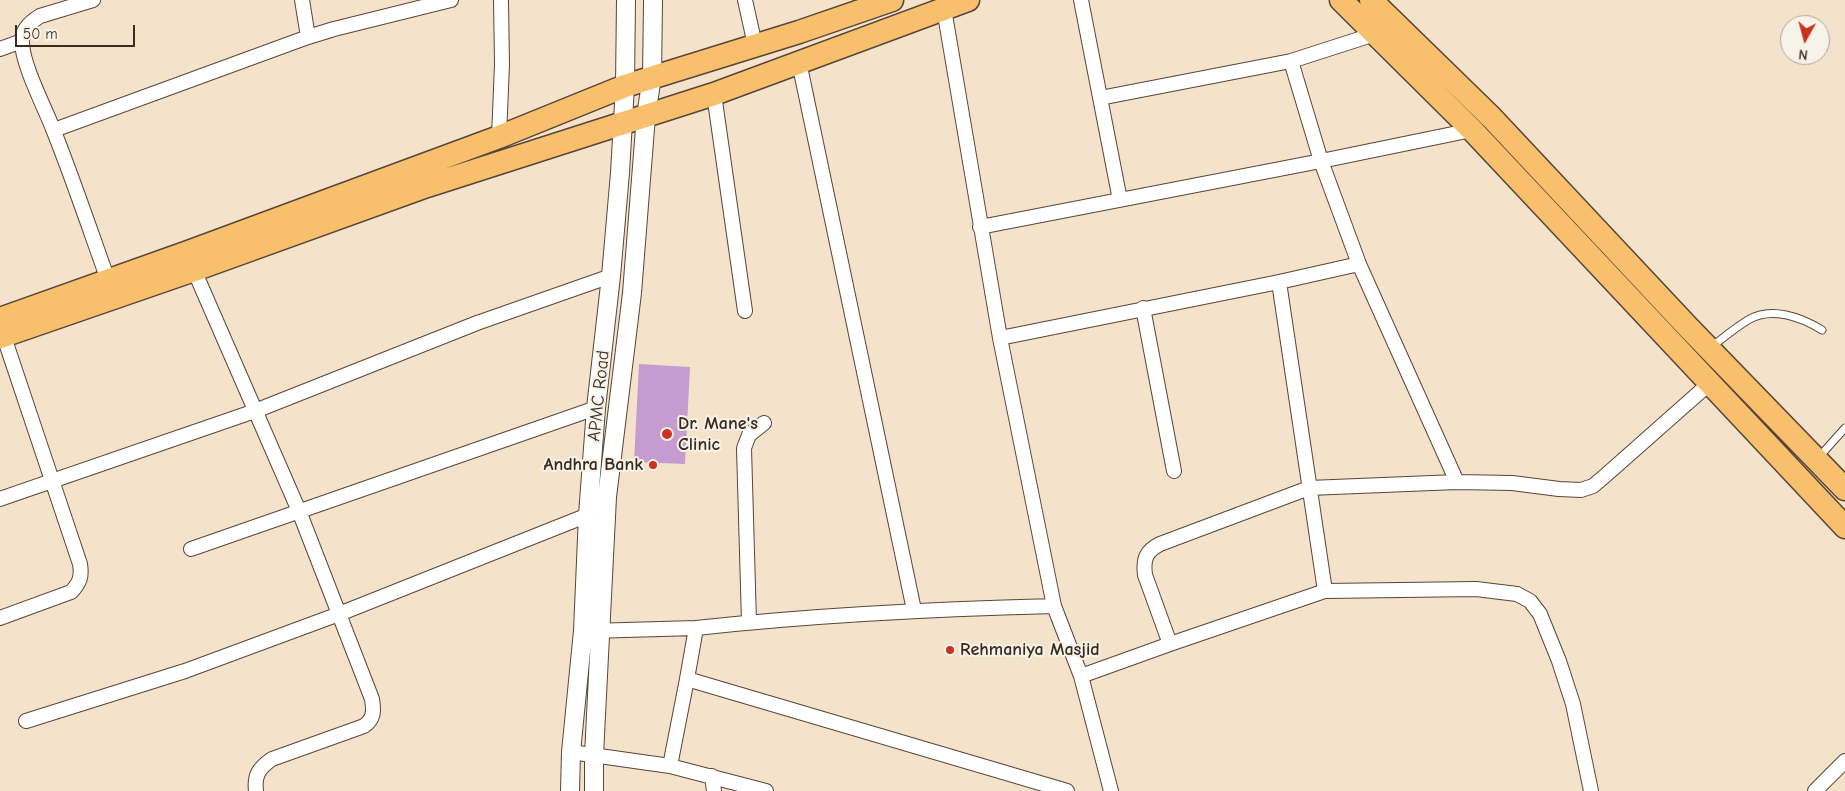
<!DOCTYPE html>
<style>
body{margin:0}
#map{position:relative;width:1845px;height:791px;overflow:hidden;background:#f5e2cb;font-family:"Comic Neue",sans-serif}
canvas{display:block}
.north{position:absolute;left:1780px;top:15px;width:50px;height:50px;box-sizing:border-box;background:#f7f3e8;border:1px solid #aca397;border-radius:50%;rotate:187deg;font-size:14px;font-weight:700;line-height:20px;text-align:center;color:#3b2a1e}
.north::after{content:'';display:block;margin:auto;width:18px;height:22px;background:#c8321e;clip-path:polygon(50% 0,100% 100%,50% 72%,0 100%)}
.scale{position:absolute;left:15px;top:25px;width:120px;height:22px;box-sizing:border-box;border:2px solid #3b2a1e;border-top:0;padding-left:6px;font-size:15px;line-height:18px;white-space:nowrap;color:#3b2a1e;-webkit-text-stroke:4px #f7f3e8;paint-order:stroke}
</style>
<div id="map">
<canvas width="1845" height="791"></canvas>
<div class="north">N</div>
<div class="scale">50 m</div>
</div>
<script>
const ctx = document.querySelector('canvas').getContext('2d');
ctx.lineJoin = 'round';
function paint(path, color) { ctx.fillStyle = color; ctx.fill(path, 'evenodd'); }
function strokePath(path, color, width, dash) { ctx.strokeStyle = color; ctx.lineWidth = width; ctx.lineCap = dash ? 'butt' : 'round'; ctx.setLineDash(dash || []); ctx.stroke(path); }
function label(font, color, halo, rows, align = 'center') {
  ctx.font = font + ' "Comic Neue",sans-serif'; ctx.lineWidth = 4; ctx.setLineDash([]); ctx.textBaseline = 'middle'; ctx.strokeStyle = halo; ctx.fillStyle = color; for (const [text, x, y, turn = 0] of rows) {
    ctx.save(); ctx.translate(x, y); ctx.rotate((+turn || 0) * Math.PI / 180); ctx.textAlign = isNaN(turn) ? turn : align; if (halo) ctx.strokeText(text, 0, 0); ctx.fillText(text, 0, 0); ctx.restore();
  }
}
paint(new Path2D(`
 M 639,364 L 690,367 L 685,464 L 634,462 Z`), '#c69cd0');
const service = new Path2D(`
 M 1711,347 C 1723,338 1735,328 1748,320 C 1771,306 1801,317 1822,330
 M 1819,457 L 1845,428`);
const minor = new Path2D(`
 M 93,0 L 40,16 C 30,22 21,30 22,43 C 23,66 44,106 53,129 C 73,179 90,230 108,280
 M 302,0 L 308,37 L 334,29 L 451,0
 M 745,0 L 755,45
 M 1081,0 L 1120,200
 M 943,3 L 1000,338 L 1054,606 L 1081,676 L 1111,791
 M 0,49 L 22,41
 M 1291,61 L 1321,161 L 1359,264 L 1457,482
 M 799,62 L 914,610
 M 714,94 L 745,311
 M 1100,98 L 1291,61 L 1375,34
 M 54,130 L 308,37
 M 499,137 L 502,64 L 501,0
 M 980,227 L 1321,161 L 1472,130
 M 194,270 L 299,511 L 372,699 C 374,711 374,719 364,726 L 272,759 C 259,768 254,775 256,791
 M 1279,282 L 1325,591
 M 1143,308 L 1174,471
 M 1000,338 L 1279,282 L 1359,264
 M 0,499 L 255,411 L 477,323 L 611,276
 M 191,549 L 596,408
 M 0,618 L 71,592 C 80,583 82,576 80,564 L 2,331
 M 749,622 L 744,448 L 749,435 L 764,423
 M 696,628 C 815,615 934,609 1054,606
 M 590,631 L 696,628 L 687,679 L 1067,791
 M 1170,644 L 1145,575 C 1143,559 1146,551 1160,544 L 1309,488 L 1457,482 L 1512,483 L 1559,489 L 1581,490 L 1593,486 L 1606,475 L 1710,383
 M 1081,676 L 1170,644 L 1325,591 L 1476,589 L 1517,594 L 1530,601 L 1540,614 L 1559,661 L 1573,704 L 1591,791
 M 26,721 L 185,671 L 339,614 L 588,515
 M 571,752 L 670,766 L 766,791
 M 670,766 L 687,679
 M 712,776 L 714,791
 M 1815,791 L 1845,761`);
const tertiary = new Path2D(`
 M 570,791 L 571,752 L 583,631 L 588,515 L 596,408 L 611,276 L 620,173 L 625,86 L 626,0
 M 594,791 L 594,755 L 607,497 L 632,293 L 646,116 L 652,77 L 653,0`);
const primary = new Path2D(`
 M 1341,0 L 1472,130 L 1845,527
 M 1371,0 L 1492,118 L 1688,327 L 1845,489
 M 0,319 L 188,252 L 499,137 L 625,86 L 799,32 L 892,0
 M 0,337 L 194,270 L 427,186 L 714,94 L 968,0`);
strokePath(service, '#574638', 9);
strokePath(minor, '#574638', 16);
strokePath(tertiary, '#574638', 20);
strokePath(primary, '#574638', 25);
strokePath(service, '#fff', 7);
strokePath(minor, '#fff', 14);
strokePath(tertiary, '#fff', 18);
strokePath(primary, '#f8bf6c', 22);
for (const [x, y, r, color] of [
 [667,434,6,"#c8321e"],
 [653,465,5,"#c8321e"],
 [950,650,5,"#c8321e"]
]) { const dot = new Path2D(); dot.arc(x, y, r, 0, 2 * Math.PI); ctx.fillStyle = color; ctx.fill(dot); strokePath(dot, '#f7f3e8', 2); }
label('18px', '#3b2a1e', '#f7f3e8', [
 ["APMC Road",599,396,-84]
]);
label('bold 18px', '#3b2a1e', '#f7f3e8', [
 ["Dr. Mane's",678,424],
 ["Clinic",678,445],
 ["Andhra Bank",643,465,"right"],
 ["Rehmaniya Masjid",960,650]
], 'left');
</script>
